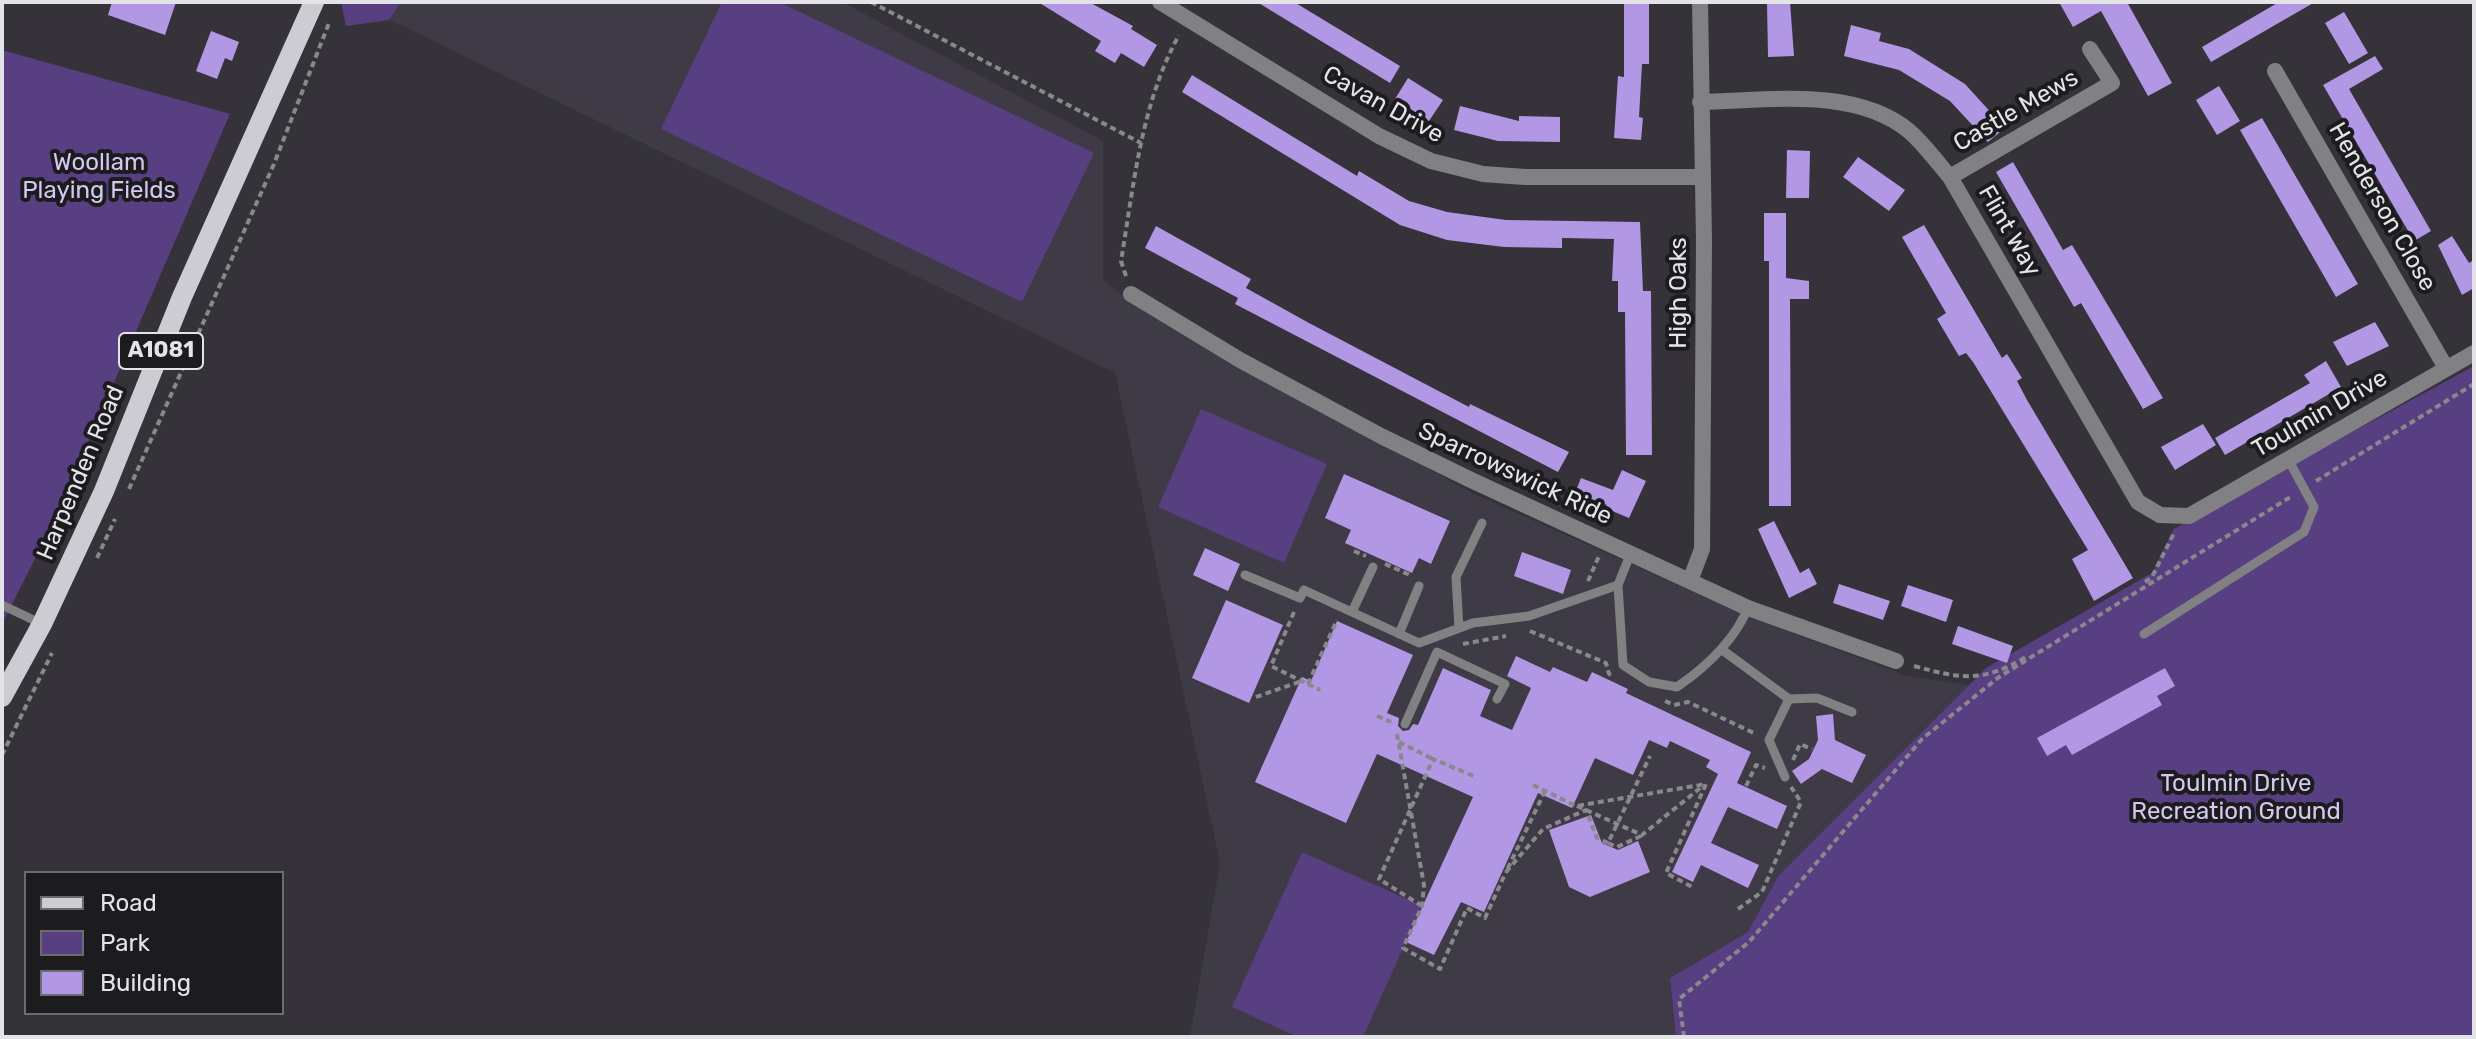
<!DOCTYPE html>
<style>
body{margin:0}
#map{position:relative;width:2476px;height:1039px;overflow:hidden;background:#353339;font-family:Rubik,sans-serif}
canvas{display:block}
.frame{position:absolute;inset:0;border:4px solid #e4e3e7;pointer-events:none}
.legend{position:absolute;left:24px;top:871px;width:260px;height:144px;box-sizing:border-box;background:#1c1b1e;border:2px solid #6c6b6e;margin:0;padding:10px 14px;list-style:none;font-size:24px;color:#e4e3e7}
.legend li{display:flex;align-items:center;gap:16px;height:40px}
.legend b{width:40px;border:2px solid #6c6b6e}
</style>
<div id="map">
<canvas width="2476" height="1039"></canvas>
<div class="frame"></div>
<ul class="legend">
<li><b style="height:10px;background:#ceccd3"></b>Road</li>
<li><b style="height:22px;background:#583f81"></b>Park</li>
<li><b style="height:22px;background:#b197e4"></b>Building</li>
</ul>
</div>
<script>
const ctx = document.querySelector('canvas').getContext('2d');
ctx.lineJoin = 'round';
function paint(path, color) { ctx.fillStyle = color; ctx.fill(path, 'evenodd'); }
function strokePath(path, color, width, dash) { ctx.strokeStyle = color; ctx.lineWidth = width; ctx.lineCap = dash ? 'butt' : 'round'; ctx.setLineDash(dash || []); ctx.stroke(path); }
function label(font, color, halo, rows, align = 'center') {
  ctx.font = font + ' Rubik,sans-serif'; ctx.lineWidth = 8; ctx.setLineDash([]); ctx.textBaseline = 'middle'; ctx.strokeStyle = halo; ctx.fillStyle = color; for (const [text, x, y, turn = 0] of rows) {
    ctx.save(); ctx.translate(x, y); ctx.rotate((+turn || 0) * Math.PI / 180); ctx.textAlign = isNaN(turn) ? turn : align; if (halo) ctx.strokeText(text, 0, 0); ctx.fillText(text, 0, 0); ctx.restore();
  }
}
paint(new Path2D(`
 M 353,2 L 842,2 L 1103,141 L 1103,280 L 1142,309 L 1472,493 L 1750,617 L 1907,676 L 1969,685 L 1778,876 L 1748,932 L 1670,978 L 1676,1037 L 1190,1037 L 1220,863 L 1115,373 Z`), '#3e3a46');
paint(new Path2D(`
 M 341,2 L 401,2 L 389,20 L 346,26 Z
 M 722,2 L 779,2 L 1094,153 L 1022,302 L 661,129 Z
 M 2,50 L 230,114 L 54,521 L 2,624 Z
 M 2474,366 L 2474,1037 L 1676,1037 L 1670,978 L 1748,932 L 1778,876 L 1986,668 L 2152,573 L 2174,529 Z
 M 1201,409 L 1327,464 L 1284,563 L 1158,507 Z
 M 1302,852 L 1422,906 L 1363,1037 L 1298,1037 L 1232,1007 Z`), '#583f81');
paint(new Path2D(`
 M 112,2 L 176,2 L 165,35 L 108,15 Z
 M 1038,2 L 1089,2 L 1133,26 L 1131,29 L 1157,45 L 1144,67 L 1121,53 L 1115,63 L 1095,51 L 1101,41 Z
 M 1257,2 L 1294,2 L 1400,66 L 1390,83 Z
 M 1624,2 L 1649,2 L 1649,64 L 1642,64 L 1639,117 L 1643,118 L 1641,140 L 1614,138 L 1618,76 L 1624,77 Z
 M 1767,2 L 1790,2 L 1794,56 L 1768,57 Z
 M 2059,2 L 2127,2 L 2172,83 L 2148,96 L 2101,11 L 2073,27 Z
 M 2279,2 L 2315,2 L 2211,62 L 2202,47 Z
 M 2344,12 L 2368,53 L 2349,64 L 2325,23 Z
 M 1851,25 L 1881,33 L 1879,41 L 1909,49 L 1965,84 L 2005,128 L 1988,142 L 1950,101 L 1899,70 L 1844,56 Z
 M 211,31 L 239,42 L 232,61 L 225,58 L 217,79 L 196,71 Z
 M 2375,56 L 2383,69 L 2349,89 L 2431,231 L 2414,241 L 2323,85 Z
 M 1192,75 L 1357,176 L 1359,171 L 1409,201 L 1447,212 L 1506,220 L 1640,222 L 1643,291 L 1651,291 L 1652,455 L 1626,455 L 1625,312 L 1618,312 L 1618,281 L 1612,281 L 1614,239 L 1562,238 L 1562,248 L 1504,247 L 1447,240 L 1400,225 L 1182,92 Z
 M 1408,78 L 1443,100 L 1429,121 L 1395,99 Z
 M 2219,86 L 2240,121 L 2217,135 L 2196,100 Z
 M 1460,106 L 1519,121 L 1519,116 L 1560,117 L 1560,142 L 1498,141 L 1454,130 Z
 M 2262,118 L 2358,284 L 2336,297 L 2240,130 Z
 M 1787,150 L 1810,151 L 1809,198 L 1786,198 Z
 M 1858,157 L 1905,190 L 1889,211 L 1843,177 Z
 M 2013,162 L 2063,250 L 2072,245 L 2163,398 L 2143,409 L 2081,303 L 2074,307 L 1996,172 Z
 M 1764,213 L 1786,213 L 1786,278 L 1809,281 L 1809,299 L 1790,299 L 1791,506 L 1769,506 L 1769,261 L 1764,261 Z
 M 1924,225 L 2002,358 L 2007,354 L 2022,378 L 2017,381 L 2027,400 L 2133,578 L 2094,601 L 2072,559 L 2088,550 L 1973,362 L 1966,353 L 1959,356 L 1937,319 L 1946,313 L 1902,237 Z
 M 1156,226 L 1251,279 L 1246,288 L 1309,323 L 1469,407 L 1470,404 L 1569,452 L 1558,472 L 1235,304 L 1238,298 L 1145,248 Z
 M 2452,236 L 2469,263 L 2474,260 L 2474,288 L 2462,295 L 2438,245 Z
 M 2375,322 L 2389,346 L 2347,366 L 2333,342 Z
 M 2326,361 L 2341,387 L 2225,455 L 2215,438 L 2310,383 L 2304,375 Z
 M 2203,424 L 2216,445 L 2175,470 L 2161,447 Z
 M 1622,470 L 1646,481 L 1629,518 L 1605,508 L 1607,505 L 1575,493 L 1581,478 L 1613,490 Z
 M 1344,474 L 1450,521 L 1431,564 L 1419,558 L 1412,573 L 1345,543 L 1351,530 L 1325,518 Z
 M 1774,521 L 1800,573 L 1809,568 L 1817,584 L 1789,598 L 1758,529 Z
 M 1205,548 L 1240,564 L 1228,591 L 1193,575 Z
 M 1522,552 L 1571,570 L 1563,594 L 1514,576 Z
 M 1839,584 L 1890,601 L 1883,620 L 1833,603 Z
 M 1908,585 L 1953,600 L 1946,622 L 1901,606 Z
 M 1226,600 L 1283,625 L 1249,703 L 1192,678 Z
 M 1337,621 L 1413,655 L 1387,713 L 1399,718 L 1398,726 L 1403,731 L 1409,730 L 1413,724 L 1418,725 L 1443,668 L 1491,690 L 1480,716 L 1512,730 L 1531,688 L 1507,676 L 1516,656 L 1550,672 L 1553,667 L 1587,682 L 1592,672 L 1628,689 L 1626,693 L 1751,752 L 1737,783 L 1787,806 L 1777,829 L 1728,807 L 1711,843 L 1759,865 L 1748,888 L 1701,865 L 1693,882 L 1672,872 L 1718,774 L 1706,767 L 1710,760 L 1670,741 L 1667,748 L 1649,740 L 1633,775 L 1595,758 L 1572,808 L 1538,793 L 1484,912 L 1461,902 L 1434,955 L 1406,942 L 1473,797 L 1377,754 L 1346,823 L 1255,782 L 1302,677 L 1311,681 Z
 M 1958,626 L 2013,646 L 2007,663 L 1952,644 Z
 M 2165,668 L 2175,686 L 2157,696 L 2162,705 L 2072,755 L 2066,745 L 2047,756 L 2037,738 Z
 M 1833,714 L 1835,740 L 1866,755 L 1852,783 L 1822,769 L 1801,784 L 1792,771 L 1809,759 L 1818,740 L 1816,716 Z
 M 1591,815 L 1602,843 L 1618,850 L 1638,841 L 1650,872 L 1590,897 L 1569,887 L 1549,830 Z`), '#b197e4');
strokePath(new Path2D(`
 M 871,2 L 1141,143
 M 1126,276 L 1121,261 C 1134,184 1141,104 1179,35
 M 2316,481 L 2474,384
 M 129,489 L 274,164 L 329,23
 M 1354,551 L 1366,556
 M 97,558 L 115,519
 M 1385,564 L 1410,575
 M 1588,581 L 1599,556
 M 2145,582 L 2152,577 L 2175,531
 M 1294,612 L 1271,666 L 1320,690
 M 1530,631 L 1606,663 L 1609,674 L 1614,676
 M 1463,644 L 1506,636
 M 1914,666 C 1962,679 1982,683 2026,657
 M 1308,684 L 1337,620
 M 1256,697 L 1299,682
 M 1665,701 L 1674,705 L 1688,702 L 1756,734
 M 1377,716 L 1391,722
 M 1397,734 L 1424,885 L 1422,906 L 1403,948 L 1440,969 L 1467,908 L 1485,918 L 1506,872
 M 1399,742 L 1433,759
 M 2,755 L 52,653
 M 1793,760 L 1800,744 L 1812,749
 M 1533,785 L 1576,806 L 1706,784 L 1666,873 L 1694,888
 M 1746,786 L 1756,765 L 1765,768
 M 1545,791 L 1506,872 L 1543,829 L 1586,810 L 1597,838 L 1608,843
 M 1577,806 L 1642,835 L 1704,785
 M 1641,836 L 1617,847 L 1608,843 L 1650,756
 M 1422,906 L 1379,879 L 1433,759 L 1476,777
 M 1738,909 L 1762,892 L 1801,802 L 1791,787
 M 1684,1037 L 1679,999 L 1749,942 L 1922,739 L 1999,677 L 2292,496`), '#89888d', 4, [6, 4]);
strokePath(new Path2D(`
 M 1630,555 L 1618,585 L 1623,665 L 1649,682 L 1677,687 C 1706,667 1734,641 1748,608
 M 1245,575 L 1300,598 L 1304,590 L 1419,643 L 1473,623 L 1529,616 L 1618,585
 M 2,605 L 42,624
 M 1352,612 L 1373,567
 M 1459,628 L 1456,577 L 1482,523
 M 1399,634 L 1419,586
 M 2144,634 L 2304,532 L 2314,507 L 2289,461
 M 1721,649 L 1789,699
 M 1405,724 L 1437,652 L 1505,684 L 1497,699
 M 1785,777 L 1769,740 L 1789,699 L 1817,698 L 1852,712`), '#818184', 9);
strokePath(new Path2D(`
 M 1160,2 L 1379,136 L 1431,161 L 1483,174 L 1525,177 L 1701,177
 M 2275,71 L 2446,368
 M 1700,102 C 1766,101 1854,86 1909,131 C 1924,144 1937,162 1950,177 L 2138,502 L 2160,515 L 2189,516 L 2474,353
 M 1950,177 L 2112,83 L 2090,49
 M 1131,294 L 1240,360 L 1381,436 L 1471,480 L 1748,608 L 1896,661
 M 1690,581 L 1702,549 L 1704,241 L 1700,2`), '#818184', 16);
strokePath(new Path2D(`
 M 2,697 L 42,624 L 104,491 L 182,297 L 314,2`), '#ceccd3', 20);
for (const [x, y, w] of [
 [161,351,84]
]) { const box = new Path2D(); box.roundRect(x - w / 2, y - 18, w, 36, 6); ctx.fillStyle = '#1c1b1e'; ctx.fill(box); strokePath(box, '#e4e3e7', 2); }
label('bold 22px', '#e4e3e7', null, [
 ["A1081",161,351]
]);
label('24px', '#e4e3e7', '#1c1b1e', [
 ["Cavan Drive",1383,105,29],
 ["Castle Mews",2016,111,-30],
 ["Henderson Close",2382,207,60],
 ["Flint Way",2009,231,60],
 ["High Oaks",1679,293,-90],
 ["Toulmin Drive",2320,414,-30],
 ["Harpenden Road",81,473,-67],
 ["Sparrowswick Ride",1515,474,25]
]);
label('24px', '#d4c8f0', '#1c1b1e', [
 ["Woollam",99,163],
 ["Playing Fields",99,191],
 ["Toulmin Drive",2236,784],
 ["Recreation Ground",2236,812]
]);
</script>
